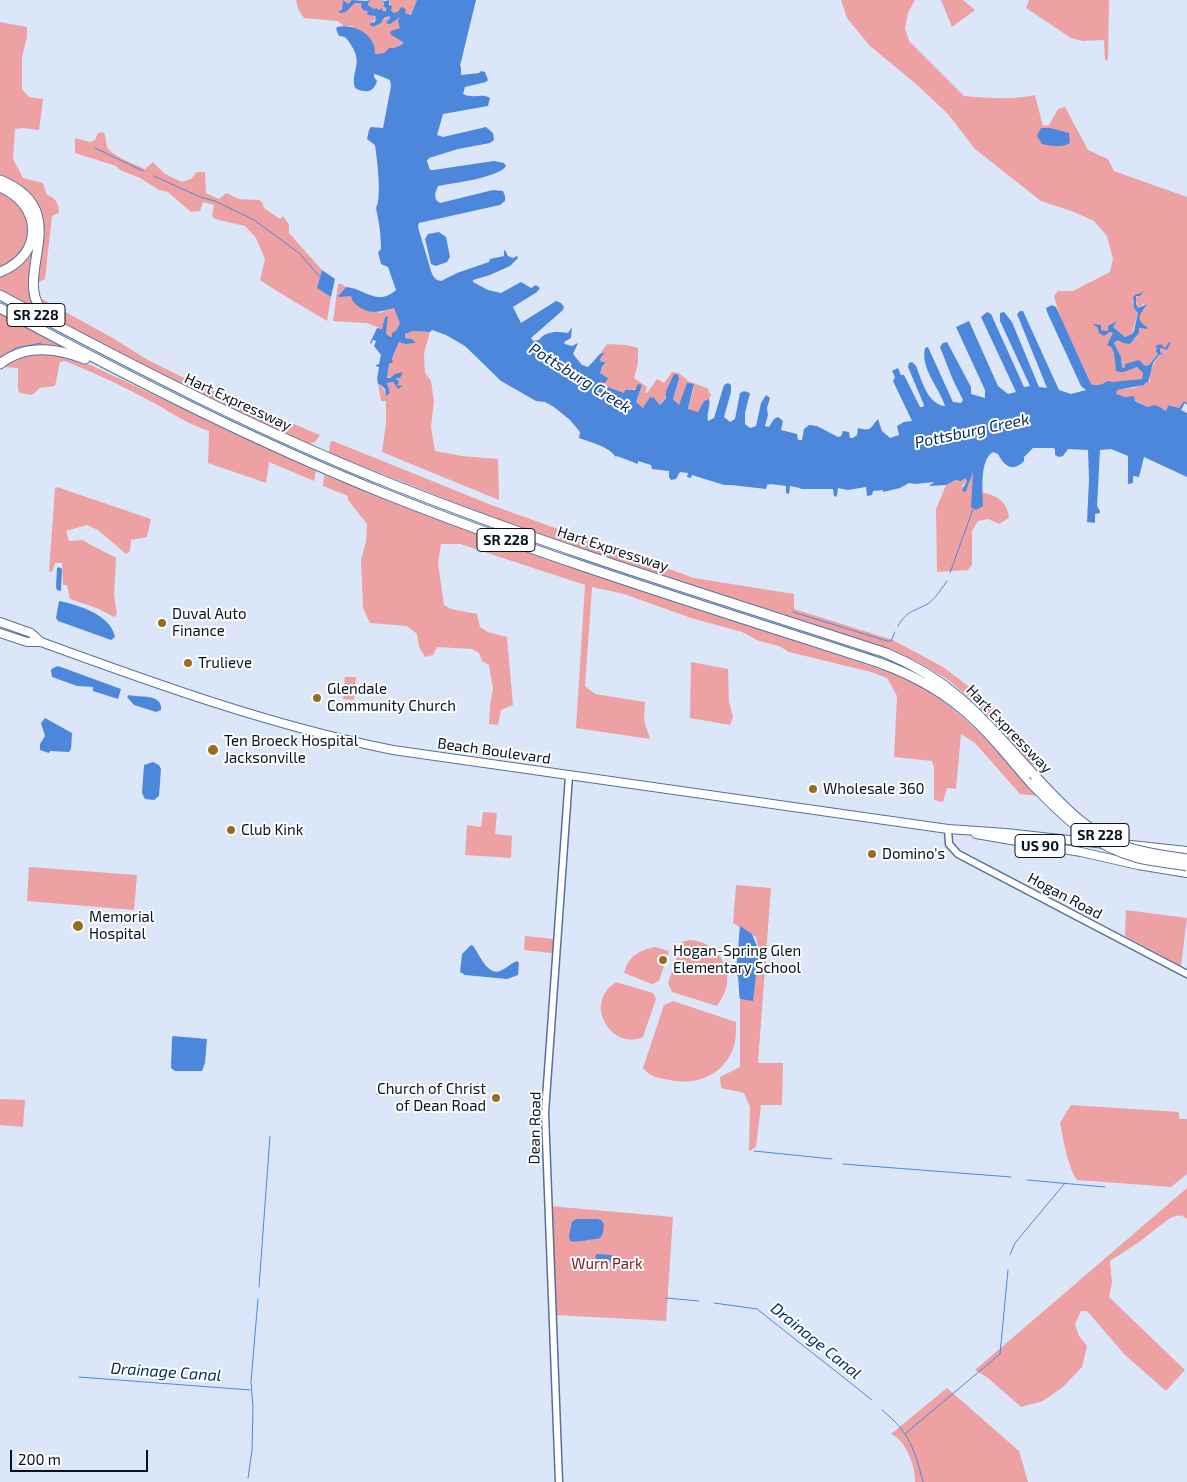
<!DOCTYPE html>
<style>
body{margin:0}
#map{position:relative;width:1187px;height:1482px;overflow:hidden;background:#dbe7f9;font-family:"Exo 2",sans-serif}
canvas{display:block}
.scale{position:absolute;left:10px;top:1450px;width:138px;height:22px;box-sizing:border-box;border:2px solid #071120;border-top:0;padding-left:6px;font-size:15px;line-height:18px;white-space:nowrap;color:#071120;-webkit-text-stroke:4px #fff;paint-order:stroke}
</style>
<div id="map">
<canvas width="1187" height="1482"></canvas>
<div class="scale">200 m</div>
</div>
<script>
const ctx = document.querySelector('canvas').getContext('2d');
ctx.lineJoin = 'round';
function paint(path, color) { ctx.fillStyle = color; ctx.fill(path, 'evenodd'); }
function strokePath(path, color, width, dash) { ctx.strokeStyle = color; ctx.lineWidth = width; ctx.lineCap = dash ? 'butt' : 'round'; ctx.setLineDash(dash || []); ctx.stroke(path); }
function label(font, color, halo, rows, align = 'center') {
  ctx.font = font + ' "Exo 2",sans-serif'; ctx.lineWidth = 4; ctx.setLineDash([]); ctx.textBaseline = 'middle'; ctx.strokeStyle = halo; ctx.fillStyle = color; for (const [text, x, y, turn = 0] of rows) {
    ctx.save(); ctx.translate(x, y); ctx.rotate((+turn || 0) * Math.PI / 180); ctx.textAlign = isNaN(turn) ? turn : align; if (halo) ctx.strokeText(text, 0, 0); ctx.fillText(text, 0, 0); ctx.restore();
  }
}
paint(new Path2D(`
 M 296,0 L 352,0 L 348,4 L 342,2 L 344,7 L 342,10 L 340,10 L 346,12 L 355,3 L 362,3 L 368,13 L 377,16 L 373,22 L 374,26 C 381,23 383,19 389,16 L 389,21 L 400,16 L 400,28 L 397,37 L 403,42 L 403,44 L 394,48 L 389,48 L 384,53 L 374,54 L 352,26 L 343,26 L 338,21 L 304,18 L 298,9 Z
 M 371,0 L 384,0 L 382,2 L 387,11 L 374,9 L 368,5 L 368,3 Z
 M 389,0 L 417,0 L 411,15 L 399,11 L 394,13 L 391,10 Z
 M 841,0 L 915,0 L 908,13 L 905,28 L 909,41 L 964,96 C 988,98 1011,100 1035,95 L 1043,126 L 1049,125 L 1058,109 L 1065,107 L 1088,150 L 1108,159 L 1114,171 L 1187,197 L 1187,403 L 1184,401 L 1179,408 L 1171,405 L 1166,411 L 1160,407 L 1148,407 L 1129,397 L 1119,396 L 1116,394 L 1116,390 L 1134,388 L 1146,382 L 1150,382 C 1148,370 1154,364 1160,354 L 1164,355 L 1159,351 L 1160,348 L 1167,350 L 1168,345 L 1165,348 L 1161,344 L 1157,348 L 1158,354 L 1149,365 L 1145,366 L 1136,362 L 1125,368 L 1122,367 L 1121,357 L 1114,343 L 1118,339 L 1120,340 L 1136,338 L 1139,333 L 1139,328 L 1144,329 L 1144,325 L 1140,323 C 1138,318 1142,311 1145,307 L 1145,303 L 1138,308 L 1135,299 L 1139,294 L 1136,294 L 1132,301 L 1138,313 L 1132,334 L 1125,337 L 1112,327 L 1116,322 L 1108,326 L 1108,331 L 1101,330 L 1101,325 L 1094,325 L 1098,327 L 1100,333 L 1104,335 L 1110,332 L 1113,333 L 1114,335 L 1110,339 L 1111,347 L 1114,353 L 1117,371 L 1137,367 L 1143,373 L 1142,379 L 1095,386 L 1091,384 C 1080,355 1061,327 1054,296 L 1058,291 L 1073,291 L 1110,272 L 1113,259 L 1107,236 L 1094,221 L 1074,212 L 1041,201 L 975,149 L 948,114 L 916,84 L 870,46 L 847,18 Z
 M 941,0 L 963,0 L 975,10 L 952,27 Z
 M 1029,0 L 1109,0 L 1108,60 L 1105,60 L 1104,40 L 1083,41 L 1071,38 L 1026,8 Z
 M 0,22 L 27,27 L 27,37 L 22,57 L 22,89 L 29,97 L 43,99 L 39,130 L 23,128 L 15,129 L 13,159 L 23,178 L 43,183 L 47,195 C 56,198 59,204 59,213 L 52,216 L 45,279 L 37,283 C 42,239 54,193 0,176 Z
 M 103,132 C 107,137 105,141 107,147 C 110,155 137,165 145,169 L 153,162 L 165,174 L 182,182 L 191,179 L 197,172 L 205,172 L 206,193 L 219,199 L 226,193 L 239,199 L 259,200 L 262,202 L 264,208 L 280,219 L 283,216 L 289,225 L 289,233 L 322,270 L 317,288 L 331,297 L 327,321 C 304,307 282,295 260,280 L 265,259 L 256,238 L 245,226 L 215,219 L 212,216 L 214,205 L 203,202 L 200,211 L 191,212 L 168,192 L 159,190 L 140,178 L 120,170 L 116,166 L 75,153 L 75,138 L 90,142 L 95,140 L 98,133 Z
 M 0,189 L 16,198 L 30,225 L 24,252 L 0,270 Z
 M 37,241 C 35,259 26,290 34,306 L 33,308 L 0,290 L 0,274 Z
 M 338,284 L 342,284 L 346,287 L 338,295 L 351,296 L 379,313 L 394,308 L 401,323 L 393,337 L 389,336 L 386,334 L 388,316 L 385,317 L 382,329 L 367,323 L 333,321 Z
 M 38,297 L 111,337 L 148,360 L 182,377 L 320,435 L 315,442 L 307,444 L 158,374 L 97,342 L 49,314 Z
 M 0,313 L 61,346 L 42,347 L 0,362 Z
 M 413,331 L 430,332 L 424,353 L 425,373 L 431,381 L 434,401 L 431,427 L 435,451 L 462,456 L 498,459 L 499,500 L 382,452 L 386,423 L 386,401 L 381,401 L 378,384 L 381,385 L 386,394 L 390,393 L 387,383 L 393,382 L 398,389 L 403,386 L 397,385 L 396,378 L 403,373 L 387,378 L 389,364 L 392,362 L 392,360 L 399,342 L 407,343 L 412,339 L 405,338 L 404,336 L 405,334 Z
 M 607,344 L 627,345 L 638,348 L 638,363 L 634,378 L 647,387 L 645,393 L 647,393 L 657,379 L 664,383 L 672,372 L 679,373 L 688,381 L 707,388 L 711,395 L 709,399 L 704,401 L 698,413 L 688,409 L 694,387 L 679,405 L 673,399 L 679,379 L 660,405 L 654,398 L 643,408 L 636,402 L 642,385 C 635,390 630,389 625,394 L 611,388 L 603,390 L 602,383 L 608,378 L 600,373 C 602,366 607,363 608,357 L 605,362 L 601,362 L 600,360 L 604,352 L 600,354 Z
 M 43,353 L 64,355 L 82,361 L 316,471 L 314,481 L 269,462 L 266,483 L 208,463 L 209,431 C 189,425 172,413 154,403 C 125,387 95,373 65,361 L 60,362 L 55,386 L 40,388 L 32,395 L 20,393 L 18,390 L 18,368 L 4,367 L 18,358 Z
 M 333,441 L 494,506 L 694,578 L 794,594 L 794,609 L 893,640 L 943,667 L 967,685 L 995,710 L 1043,766 L 1028,764 L 1000,729 L 972,700 L 947,679 L 920,663 L 893,650 L 580,548 L 486,515 L 329,453 L 330,442 Z
 M 973,471 L 973,509 L 978,509 L 983,502 L 981,492 C 997,496 1007,500 1009,518 L 999,524 L 988,519 L 978,521 L 972,531 L 972,565 L 968,570 L 937,572 L 936,509 L 946,485 L 956,480 L 965,478 L 967,481 L 962,486 L 966,491 Z
 M 324,475 L 439,520 L 504,544 L 901,676 C 960,704 995,750 1039,796 L 1020,794 L 975,743 L 961,734 L 956,789 L 947,788 L 943,802 L 934,800 L 934,768 L 932,761 L 894,757 L 897,696 L 887,678 L 871,672 L 789,652 L 779,646 L 759,641 L 742,632 L 691,618 L 624,594 L 592,587 L 585,686 L 595,694 L 645,702 L 644,720 L 650,739 L 576,728 L 585,585 L 460,544 L 441,544 L 438,563 L 444,605 L 451,609 L 477,614 L 480,627 L 488,632 L 507,637 L 513,705 L 501,710 L 498,725 L 489,724 L 490,705 L 493,689 L 489,665 L 482,661 L 479,653 L 472,649 L 437,647 L 433,655 L 425,657 L 419,647 L 417,634 L 407,626 L 370,623 L 363,608 L 361,560 L 366,542 L 367,524 L 348,500 L 348,496 L 323,486 Z
 M 57,487 L 151,519 L 147,537 L 131,540 L 130,551 L 126,554 L 98,530 L 87,525 L 66,531 L 69,541 L 82,540 L 116,558 L 114,595 L 117,614 L 114,617 L 99,609 L 70,599 L 67,585 L 63,585 L 62,563 L 55,563 L 52,572 L 49,571 L 55,488 Z
 M 691,662 L 728,669 L 729,702 L 733,717 L 730,725 L 690,718 Z
 M 345,677 L 356,677 L 354,700 L 343,699 Z
 M 483,812 L 497,813 L 495,834 L 512,836 L 511,858 L 465,855 L 467,825 L 481,827 Z
 M 29,867 L 137,875 L 134,910 L 27,901 Z
 M 736,885 L 771,888 L 758,1063 L 783,1063 L 782,1105 L 761,1105 L 756,1147 L 749,1151 L 750,1107 L 744,1093 L 721,1088 L 720,1077 L 740,1067 L 740,999 L 753,1000 L 759,951 L 756,937 L 733,923 Z
 M 1126,910 L 1187,918 L 1181,966 L 1125,936 Z
 M 525,936 L 554,939 L 552,953 L 524,950 Z
 M 689,940 C 712,940 730,962 727,984 C 726,992 721,1000 717,1006 L 672,992 L 668,983 L 682,942 Z
 M 655,947 L 669,951 L 659,981 L 652,984 L 624,973 C 628,956 640,950 655,947 Z
 M 616,982 L 653,993 L 656,999 L 643,1037 C 616,1050 588,1013 607,990 C 609,987 613,984 616,982 Z
 M 673,1001 L 736,1022 C 736,1031 736,1041 733,1049 C 723,1075 696,1086 670,1080 C 659,1078 650,1077 643,1068 L 664,1005 Z
 M 0,1099 L 25,1100 L 23,1127 L 0,1125 Z
 M 1071,1105 L 1179,1112 L 1179,1119 L 1187,1119 L 1187,1174 L 1171,1187 L 1077,1180 C 1068,1168 1063,1138 1060,1123 Z
 M 1187,1188 L 1187,1219 C 1181,1214 1177,1215 1170,1218 L 1139,1242 L 1110,1261 L 1112,1282 L 1109,1297 L 1185,1370 L 1166,1391 L 1125,1355 L 1087,1311 L 1081,1311 L 1075,1324 L 1079,1336 L 1087,1346 L 1082,1367 L 1063,1387 L 1043,1401 L 1021,1407 L 988,1378 L 975,1370 Z
 M 550,1206 L 673,1217 L 666,1321 L 555,1315 Z
 M 947,1388 L 1019,1451 L 1028,1482 L 915,1482 C 916,1467 905,1439 891,1434 Z`), '#eda1a3');
paint(new Path2D(`
 M 343,0 L 348,4 L 352,0 L 366,1 L 371,0 L 368,3 L 368,5 L 374,9 L 376,8 L 379,10 L 382,8 L 383,11 L 386,11 L 386,8 L 383,6 L 384,3 L 381,2 L 389,0 L 389,5 L 392,6 L 391,10 L 394,13 L 399,11 L 400,8 L 403,7 L 406,10 L 405,13 L 411,15 L 417,0 L 476,0 L 460,66 L 461,67 L 461,75 L 479,73 L 481,71 L 485,72 L 488,80 L 486,82 L 465,87 L 463,94 C 472,99 482,93 490,98 L 488,106 L 443,114 L 437,135 L 443,137 L 486,127 L 493,133 L 494,140 L 490,143 L 458,149 L 429,158 L 427,161 L 430,170 L 433,170 L 494,161 L 504,163 L 506,166 C 498,178 453,183 438,186 L 435,194 L 436,200 L 440,203 L 493,190 L 503,191 L 505,196 L 505,201 L 500,205 L 419,223 L 418,227 L 431,271 L 433,276 L 437,280 L 441,281 L 457,273 L 489,262 L 490,259 L 504,256 L 504,251 L 505,250 L 508,256 L 513,258 L 517,256 L 518,258 L 510,266 L 490,275 L 473,280 L 473,282 L 488,290 L 501,293 L 521,282 L 531,288 L 536,285 L 540,288 L 537,292 L 513,307 L 521,323 L 556,301 L 561,303 L 564,307 L 563,310 L 531,338 L 533,341 L 539,340 C 545,331 557,331 568,333 L 572,327 L 571,338 L 564,342 L 565,344 L 572,346 L 578,343 L 573,354 L 582,365 L 588,367 L 600,354 L 605,352 L 600,359 L 601,362 L 605,362 L 609,358 L 602,367 L 600,373 L 608,378 L 606,382 L 602,384 L 603,390 L 608,387 L 624,393 L 625,390 L 635,390 L 638,384 L 642,385 L 636,402 L 643,408 L 650,397 L 654,398 L 660,405 L 666,398 L 666,391 L 674,374 L 678,375 L 679,379 L 673,399 L 679,405 L 687,383 L 694,384 L 688,409 L 698,412 L 704,401 L 709,399 C 711,407 706,413 708,421 L 714,418 L 724,385 L 728,383 L 731,385 L 731,392 L 724,417 L 730,422 L 735,419 L 740,393 L 744,391 L 750,393 L 745,413 L 745,424 L 750,428 L 756,426 L 761,403 L 766,395 L 770,398 L 767,408 L 768,415 L 765,426 L 769,427 L 774,419 L 778,417 L 783,421 L 781,430 L 797,434 L 798,440 L 802,440 L 804,429 L 809,425 L 817,426 L 838,437 L 841,436 L 843,431 L 849,432 L 850,438 L 853,438 L 857,435 L 858,428 C 873,432 870,427 878,419 L 882,431 L 890,438 L 899,435 L 897,426 L 904,422 L 912,421 L 893,381 L 895,377 L 892,371 L 898,368 L 901,375 L 904,375 L 920,407 L 923,407 L 924,405 L 908,367 L 909,363 L 912,362 L 916,366 C 922,380 927,404 945,406 C 939,387 920,368 925,348 L 928,347 L 953,402 L 961,403 L 963,400 L 953,380 L 940,347 L 943,343 L 947,342 L 971,387 L 971,394 L 985,398 L 985,390 L 956,327 L 969,321 L 998,386 L 1008,394 L 1016,392 L 981,317 L 987,312 L 991,314 L 1024,387 L 1030,386 L 1000,321 L 1000,313 L 1004,312 L 1012,322 L 1039,387 L 1047,388 L 1017,314 L 1020,311 L 1023,311 L 1059,390 L 1071,394 L 1086,390 L 1081,386 L 1047,312 L 1046,308 L 1052,305 L 1056,307 L 1091,384 C 1097,387 1103,384 1108,381 L 1112,382 L 1142,379 L 1143,373 L 1137,367 C 1130,369 1125,374 1116,371 L 1114,353 L 1111,347 L 1107,345 L 1113,333 L 1110,332 L 1104,336 L 1099,333 L 1098,328 L 1093,324 L 1101,325 L 1101,330 L 1108,331 L 1108,326 L 1117,321 L 1113,327 L 1125,337 L 1132,334 L 1134,331 L 1138,313 L 1134,308 L 1133,297 L 1136,294 L 1139,294 L 1144,291 L 1140,296 L 1136,296 L 1136,304 L 1138,308 L 1147,304 C 1141,314 1134,319 1147,327 L 1147,329 L 1139,328 L 1139,333 L 1130,344 L 1123,343 L 1118,340 L 1114,343 L 1121,357 L 1122,367 L 1125,368 L 1125,364 L 1139,360 L 1145,366 L 1149,365 L 1158,354 L 1156,351 L 1157,348 L 1155,346 L 1161,344 L 1165,348 L 1170,341 L 1170,344 L 1167,350 L 1160,348 L 1160,352 L 1164,355 L 1160,354 L 1153,363 L 1148,383 L 1146,382 L 1144,385 L 1117,390 L 1116,394 L 1125,397 L 1134,396 L 1135,401 L 1148,407 L 1154,405 L 1160,407 L 1166,411 L 1169,405 L 1179,408 L 1184,401 L 1187,403 L 1187,405 L 1185,403 L 1181,410 L 1187,413 L 1187,477 L 1144,457 L 1139,477 L 1133,476 L 1133,483 L 1128,484 L 1128,456 L 1111,449 L 1100,450 L 1097,506 L 1100,511 L 1100,513 L 1095,514 L 1095,523 L 1087,522 L 1089,479 L 1088,450 L 1068,449 L 1063,456 L 1059,457 L 1055,455 L 1055,450 L 1054,448 L 1033,448 L 1024,457 L 1024,461 C 1013,473 1004,466 998,454 L 993,452 C 979,460 983,492 983,506 L 976,510 L 971,507 L 973,472 L 966,491 L 964,492 L 962,490 L 967,481 L 965,478 L 961,481 L 956,480 L 946,485 L 929,486 L 934,482 L 915,484 L 909,483 L 900,488 L 883,492 L 883,490 L 873,491 L 872,495 L 867,496 L 866,487 L 848,490 L 838,488 L 837,495 L 836,497 L 834,496 L 833,489 L 801,489 L 800,488 L 790,486 L 789,494 L 786,493 L 786,486 L 770,484 L 767,485 L 766,489 L 731,485 L 724,485 L 692,475 L 691,478 L 687,477 L 688,473 L 680,472 L 676,479 L 671,480 L 669,477 L 669,471 L 652,469 L 651,465 L 638,461 L 638,464 L 617,456 L 616,457 C 608,446 592,443 579,438 L 580,432 L 570,420 L 554,407 L 545,402 L 536,401 L 501,381 L 465,346 L 446,335 L 432,330 L 430,332 L 413,331 L 405,334 L 405,338 L 412,339 L 416,343 L 405,344 L 399,342 L 392,359 L 393,362 L 389,364 L 387,378 L 390,378 L 395,374 L 403,372 L 400,378 L 396,378 L 399,382 L 397,385 L 403,386 L 398,389 L 393,382 L 387,383 L 390,393 L 386,396 L 385,389 L 381,385 L 378,384 L 377,379 L 379,367 L 376,366 L 376,365 L 379,364 L 381,355 L 374,346 L 376,341 L 373,340 L 371,344 L 370,343 L 377,328 L 382,329 L 385,317 L 388,316 L 386,334 L 389,336 L 392,337 L 392,333 L 396,331 L 400,323 L 394,308 C 380,312 370,315 358,306 C 354,303 352,301 351,296 L 339,297 L 338,296 L 346,287 C 364,288 377,307 396,290 L 388,267 L 381,264 L 378,252 L 381,249 C 381,233 379,223 376,208 C 382,198 377,159 375,145 L 367,139 L 369,130 L 371,127 L 383,128 L 391,86 L 390,80 L 378,75 L 374,74 L 374,77 L 377,81 C 374,92 366,94 355,88 C 350,71 364,65 351,45 C 348,40 346,36 339,36 L 336,29 L 337,27 C 355,23 376,35 375,54 L 384,53 L 389,48 L 394,48 L 403,44 L 403,42 L 390,34 L 391,31 L 400,28 L 398,21 L 400,17 L 390,24 L 386,23 L 390,18 L 389,16 L 384,18 L 381,23 L 373,27 L 369,24 L 375,22 L 376,16 L 367,15 L 368,13 L 366,10 L 364,11 L 361,7 L 362,3 L 355,3 L 346,12 L 339,13 L 339,11 L 342,10 Z
 M 1041,128 L 1050,128 L 1069,133 L 1070,143 C 1061,148 1052,146 1042,144 L 1037,136 Z
 M 439,232 L 446,237 L 450,257 L 447,262 L 436,266 L 431,264 L 425,239 L 428,234 Z
 M 322,270 L 335,279 L 331,297 L 317,288 Z
 M 59,567 L 62,569 L 61,591 L 57,590 L 56,587 L 57,568 Z
 M 59,601 C 79,605 111,615 115,637 L 111,640 L 58,621 L 56,618 Z
 M 58,666 L 121,689 L 118,699 L 93,691 L 93,687 L 77,686 L 52,677 L 51,670 L 53,668 Z
 M 129,695 C 139,698 163,693 161,710 L 156,712 L 134,705 L 127,697 Z
 M 45,718 L 72,733 L 71,749 L 69,752 L 50,751 L 49,753 L 40,750 L 40,744 L 45,736 L 41,723 Z
 M 153,762 L 159,765 L 161,769 L 159,796 L 154,800 L 145,799 L 142,793 L 144,765 Z
 M 740,926 L 752,934 L 759,951 L 753,1001 L 740,999 C 738,990 740,980 736,971 Z
 M 471,945 L 473,946 C 479,953 487,976 500,971 C 507,968 511,963 517,961 L 519,963 L 518,975 L 507,979 L 465,975 L 460,972 L 462,954 Z
 M 173,1036 L 207,1039 L 205,1063 L 202,1071 L 175,1071 L 171,1068 L 172,1038 Z
 M 597,1219 L 601,1220 L 604,1224 L 603,1233 L 600,1238 C 592,1239 577,1243 570,1241 L 569,1235 L 572,1222 L 576,1219 Z
 M 596,1254 L 612,1255 L 611,1262 L 595,1261 Z`), '#4d87dc');
strokePath(new Path2D(`
 M 95,148 L 143,171
 M 154,176 L 200,197 L 215,201 L 254,220 L 299,253 L 320,277
 M 0,358 L 16,348 L 41,343
 M 950,573 L 973,509
 M 793,612 L 887,641 L 891,641 L 895,632
 M 898,626 C 908,609 914,612 929,603 C 937,597 941,589 947,581
 M 1125,833 L 1127,823
 M 754,1151 L 832,1159
 M 843,1164 L 1011,1177
 M 1027,1180 L 1105,1187
 M 1010,1255 L 1015,1243 L 1065,1183
 M 259,1287 L 270,1136
 M 666,1298 L 699,1301
 M 714,1303 L 757,1309 L 872,1400
 M 79,1377 L 250,1390
 M 882,1410 C 910,1433 914,1448 923,1482
 M 906,1433 L 1000,1354 L 1008,1270
 M 248,1478 L 252,1450 L 253,1407 L 251,1382 L 258,1299`), '#4d87dc', 1);
const secondary = new Path2D(`
 M 948,829 L 949,844 L 958,854 L 1187,974
 M 559,1482 L 545,1113 L 569,776`);
const trunk = new Path2D(`
 M 0,622 L 31,633 L 41,642
 M 0,633 L 27,642 L 41,642 C 156,684 272,726 393,750 L 948,829 L 1006,833 L 1105,844
 M 976,834 L 1081,852 L 1138,865 L 1187,873
 M 1122,844 L 1187,851`);
const motorway = new Path2D(`
 M 0,180 C 81,213 4,280 48,317
 M 0,187 C 43,205 44,255 0,272
 M 0,295 C 129,364 258,431 394,485 C 555,549 721,599 886,653 C 954,681 985,721 1033,774
 M 0,308 C 125,375 251,440 383,493 C 546,558 714,609 880,663 C 910,674 937,688 961,708 C 987,729 1009,758 1032,784
 M 0,364 C 25,344 57,348 85,359`);
strokePath(secondary, '#567199', 9);
strokePath(trunk, '#567199', 10);
strokePath(motorway, '#567199', 11);
strokePath(secondary, '#fff', 6);
strokePath(trunk, '#fff', 8);
strokePath(motorway, '#fff', 9);
const motorwayBridge = new Path2D(`
 M 1033,774 C 1062,805 1090,837 1133,849 C 1151,854 1169,856 1187,859
 M 1032,784 C 1063,816 1093,846 1138,858 C 1154,862 1171,863 1187,866`);
strokePath(motorwayBridge, '#567199', 11, []);
strokePath(motorwayBridge, '#fff', 9);
for (const [x, y, r, color] of [
 [162,623,5,"#996d1b"],
 [188,663,5,"#996d1b"],
 [317,698,5,"#996d1b"],
 [213,750,6,"#996d1b"],
 [813,789,5,"#996d1b"],
 [231,830,5,"#996d1b"],
 [872,854,5,"#996d1b"],
 [78,926,6,"#996d1b"],
 [663,960,5,"#996d1b"],
 [496,1098,5,"#996d1b"]
]) { const dot = new Path2D(); dot.arc(x, y, r, 0, 2 * Math.PI); ctx.fillStyle = color; ctx.fill(dot); strokePath(dot, '#fff', 2); }
for (const [x, y, w] of [
 [36,315,58],
 [506,540,58],
 [1100,835,58],
 [1040,846,50]
]) { const box = new Path2D(); box.roundRect(x - w / 2, y - 11.5, w, 23, 4); ctx.fillStyle = '#fff'; ctx.fill(box); strokePath(box, '#071120', 1); }
label('bold 14px', '#071120', null, [
 ["SR 228",36,315],
 ["SR 228",506,540],
 ["SR 228",1100,835],
 ["US 90",1040,846]
]);
label('15px', '#071120', '#fff', [
 ["Hart Expressway",238,402,25],
 ["Hart Expressway",613,549,18],
 ["Hart Expressway",1009,729,46],
 ["Beach Boulevard",494,751,8],
 ["Hogan Road",1065,896,28],
 ["Dean Road",535,1128,-89]
]);
label('15px', '#071120', '#fff', [
 ["Duval Auto",172,614],
 ["Finance",172,631],
 ["Trulieve",198,663],
 ["Glendale",327,689],
 ["Community Church",327,706],
 ["Ten Broeck Hospital",224,741],
 ["Jacksonville",224,758],
 ["Wholesale 360",823,789],
 ["Club Kink",241,830],
 ["Domino's",882,854],
 ["Memorial",89,917],
 ["Hospital",89,934],
 ["Hogan-Spring Glen",673,951],
 ["Elementary School",673,968],
 ["Church of Christ",486,1089,"right"],
 ["of Dean Road",486,1106,"right"]
], 'left');
label('15px', '#7d1427', '#fff', [
 ["Wurn Park",607,1264]
]);
label('italic 16px', '#022a5e', '#fff', [
 ["Pottsburg Creek",580,378,32],
 ["Pottsburg Creek",972,431,-12],
 ["Drainage Canal",816,1341,39],
 ["Drainage Canal",166,1372,4]
]);
</script>
